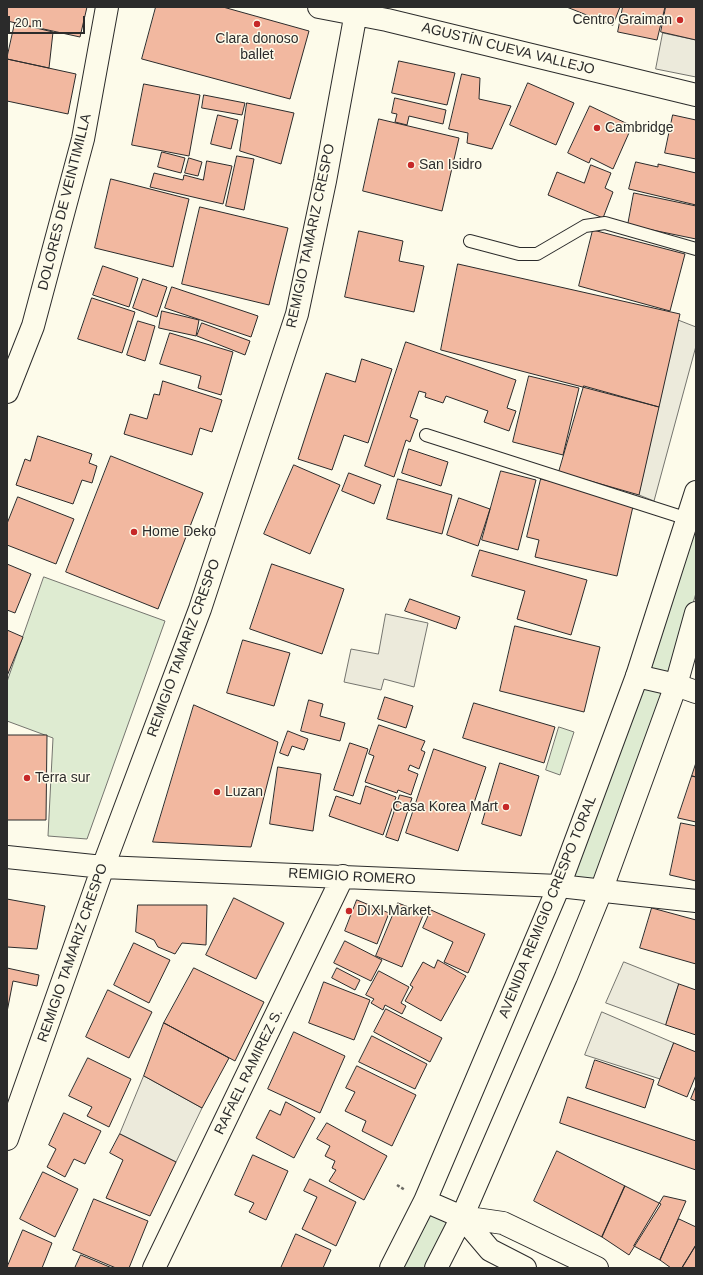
<!DOCTYPE html>
<meta charset="utf-8">
<style>
body{margin:0}
#map{position:relative;width:703px;height:1275px;overflow:hidden;background:#fdfbea;font-family:Helvetica,sans-serif}
canvas{display:block}
.frame{position:absolute;inset:0;border:8px solid #2b2b2b;pointer-events:none}
.scale{position:absolute;left:8px;top:16px;width:77px;height:18px;box-sizing:border-box;border:2px solid #2b2b2b;border-top:0;padding-left:5px;font-size:12px;line-height:14px;white-space:nowrap;color:#2b2b2b;-webkit-text-stroke:3px #fdfbea;paint-order:stroke}
</style>
<div id="map">
<canvas width="703" height="1275"></canvas>
<div class="frame"></div>
<div class="scale">20 m</div>
</div>
<script>
const ctx = document.querySelector('canvas').getContext('2d');
ctx.lineJoin = 'round';
function paint(path, color) { ctx.fillStyle = color; ctx.fill(path, 'evenodd'); }
function strokePath(path, color, width, dash) { ctx.strokeStyle = color; ctx.lineWidth = width; ctx.lineCap = dash ? 'butt' : 'round'; ctx.setLineDash(dash || []); ctx.stroke(path); }
function label(font, color, halo, rows, align = 'center') {
  ctx.font = font + ' Helvetica,sans-serif'; ctx.lineWidth = 3; ctx.setLineDash([]); ctx.textBaseline = 'middle'; ctx.strokeStyle = halo; ctx.fillStyle = color; for (const [text, x, y, turn = 0] of rows) {
    ctx.save(); ctx.translate(x, y); ctx.rotate((+turn || 0) * Math.PI / 180); ctx.textAlign = isNaN(turn) ? turn : align; if (halo) ctx.strokeText(text, 0, 0); ctx.fillText(text, 0, 0); ctx.restore();
  }
}
const green = new Path2D(`
 M 696,492 L 696,593 L 671,680 L 644,672 Z
 M 44,577 L 165,621 L 87,839 L 48,836 L 53,738 L 7,721 L 7,682 Z
 M 642,681 L 666,687 L 598,885 L 565,884 Z
 M 559,727 L 574,732 L 560,775 L 546,770 Z
 M 428,1202 L 458,1219 L 432,1268 L 395,1268 Z`);
paint(green, '#deebd1');
strokePath(green, '#74746e', 1);
const parking = new Path2D(`
 M 663,33 L 696,40 L 696,77 L 656,69 Z
 M 678,320 L 696,327 L 696,346 L 654,501 L 639,495 Z
 M 386,614 L 428,623 L 414,687 L 384,679 L 381,690 L 344,682 L 351,649 L 378,654 Z
 M 624,962 L 679,984 L 666,1025 L 606,1003 Z
 M 602,1012 L 674,1043 L 660,1079 L 585,1055 Z
 M 144,1076 L 202,1108 L 176,1162 L 120,1134 Z`);
paint(parking, '#eceadb');
strokePath(parking, '#74746e', 1);
const building = new Path2D(`
 M 7,7 L 87,7 L 80,37 L 7,21 Z
 M 156,7 L 223,7 L 309,31 L 290,99 L 142,59 Z
 M 567,7 L 620,7 L 613,25 Z
 M 623,7 L 665,7 L 657,40 L 618,32 Z
 M 666,7 L 696,7 L 696,40 L 661,32 Z
 M 15,23 L 53,32 L 49,68 L 7,59 Z
 M 7,59 L 76,74 L 68,114 L 7,101 Z
 M 399,61 L 455,73 L 447,105 L 392,93 Z
 M 462,74 L 480,78 L 479,99 L 511,106 L 492,149 L 467,143 L 468,133 L 449,129 Z
 M 528,83 L 574,103 L 556,145 L 510,125 Z
 M 144,84 L 200,95 L 189,156 L 132,145 Z
 M 204,95 L 245,103 L 242,115 L 202,108 Z
 M 395,98 L 446,110 L 443,124 L 409,116 L 407,125 L 395,122 L 397,114 L 392,113 Z
 M 247,103 L 294,113 L 281,164 L 240,151 Z
 M 590,106 L 632,126 L 613,169 L 591,158 L 589,163 L 568,153 Z
 M 218,115 L 238,120 L 231,149 L 211,144 Z
 M 673,115 L 696,120 L 696,159 L 665,153 Z
 M 379,119 L 459,138 L 442,211 L 363,191 Z
 M 162,152 L 185,158 L 181,173 L 158,167 Z
 M 237,156 L 254,159 L 244,210 L 226,206 Z
 M 189,158 L 202,162 L 198,176 L 185,173 Z
 M 207,161 L 232,166 L 223,204 L 150,187 L 154,173 L 183,180 L 184,175 L 203,180 Z
 M 636,162 L 658,167 L 658,164 L 696,173 L 696,205 L 629,189 Z
 M 591,165 L 611,173 L 605,188 L 613,192 L 603,218 L 548,195 L 557,172 L 584,183 Z
 M 111,179 L 189,199 L 173,267 L 95,248 Z
 M 634,193 L 696,206 L 696,239 L 628,225 Z
 M 200,207 L 288,228 L 269,305 L 182,284 Z
 M 593,230 L 685,254 L 670,311 L 579,286 Z
 M 359,231 L 403,241 L 399,261 L 424,266 L 414,312 L 345,297 Z
 M 458,264 L 680,314 L 659,407 L 441,350 Z
 M 103,266 L 138,278 L 129,307 L 93,295 Z
 M 143,279 L 167,287 L 157,317 L 133,308 Z
 M 172,287 L 258,316 L 251,337 L 165,308 Z
 M 92,298 L 135,312 L 122,353 L 78,339 Z
 M 162,311 L 199,320 L 196,336 L 159,328 Z
 M 138,321 L 155,326 L 145,361 L 127,355 Z
 M 202,323 L 250,341 L 245,355 L 197,336 Z
 M 170,333 L 233,352 L 221,395 L 198,388 L 201,376 L 160,364 Z
 M 406,342 L 516,380 L 507,408 L 516,411 L 509,431 L 484,422 L 488,411 L 446,396 L 443,403 L 425,397 L 426,393 L 419,391 L 410,417 L 418,420 L 410,442 L 406,440 L 394,477 L 365,466 Z
 M 362,359 L 392,369 L 368,443 L 344,435 L 332,470 L 298,459 L 326,373 L 355,382 Z
 M 529,376 L 579,388 L 563,455 L 513,442 Z
 M 163,381 L 222,400 L 212,432 L 200,428 L 192,455 L 124,434 L 130,414 L 147,419 L 154,394 L 159,395 Z
 M 584,386 L 659,407 L 639,495 L 559,472 Z
 M 38,436 L 92,454 L 89,463 L 97,466 L 92,483 L 82,480 L 73,504 L 16,485 L 25,459 L 30,461 Z
 M 409,449 L 448,462 L 441,486 L 402,473 Z
 M 111,456 L 203,493 L 158,609 L 66,572 Z
 M 294,465 L 340,485 L 310,554 L 264,534 Z
 M 501,471 L 536,480 L 518,550 L 482,540 Z
 M 349,473 L 381,485 L 374,504 L 342,491 Z
 M 398,479 L 452,495 L 442,534 L 387,519 Z
 M 541,479 L 634,502 L 617,576 L 535,557 L 539,540 L 527,537 Z
 M 18,497 L 74,519 L 56,564 L 7,545 L 7,524 Z
 M 459,498 L 490,509 L 478,546 L 447,535 Z
 M 480,550 L 587,580 L 571,635 L 517,619 L 525,591 L 472,576 Z
 M 7,564 L 31,574 L 15,613 L 7,610 Z
 M 272,564 L 344,589 L 322,654 L 250,629 Z
 M 410,599 L 460,617 L 456,629 L 405,611 Z
 M 515,626 L 600,647 L 584,712 L 500,691 Z
 M 7,630 L 23,637 L 7,676 Z
 M 243,640 L 290,653 L 274,706 L 227,693 Z
 M 385,697 L 413,706 L 406,728 L 378,719 Z
 M 309,700 L 323,704 L 320,716 L 345,723 L 340,741 L 301,731 Z
 M 474,703 L 555,727 L 544,763 L 463,738 Z
 M 194,705 L 278,742 L 251,847 L 153,842 Z
 M 379,725 L 425,741 L 421,750 L 425,752 L 419,769 L 410,765 L 408,770 L 418,774 L 411,795 L 398,790 L 397,793 L 365,782 L 374,756 L 369,754 Z
 M 288,731 L 308,739 L 304,750 L 292,746 L 288,756 L 280,753 Z
 M 7,735 L 47,735 L 46,820 L 7,820 Z
 M 350,743 L 368,749 L 353,796 L 334,790 Z
 M 434,749 L 486,767 L 458,851 L 406,833 Z
 M 500,763 L 539,776 L 521,836 L 482,824 Z
 M 696,763 L 696,777 L 692,776 Z
 M 278,767 L 321,774 L 313,831 L 270,824 Z
 M 692,776 L 696,777 L 696,822 L 678,818 Z
 M 366,786 L 396,797 L 383,835 L 329,816 L 336,796 L 360,804 Z
 M 400,795 L 412,798 L 398,841 L 386,837 Z
 M 681,823 L 696,826 L 696,881 L 670,875 Z
 M 234,898 L 284,923 L 256,979 L 206,955 Z
 M 7,899 L 45,906 L 37,949 L 7,947 Z
 M 357,900 L 389,913 L 377,944 L 345,931 Z
 M 398,903 L 424,913 L 402,967 L 376,956 Z
 M 138,905 L 207,905 L 206,945 L 182,943 L 175,954 L 158,947 L 154,940 L 136,932 Z
 M 652,908 L 696,920 L 696,964 L 640,948 Z
 M 431,910 L 485,934 L 468,973 L 444,962 L 453,942 L 423,928 Z
 M 345,941 L 382,960 L 371,981 L 334,963 Z
 M 134,943 L 170,960 L 149,1003 L 114,985 Z
 M 438,960 L 466,976 L 441,1021 L 405,1001 L 413,987 L 410,985 L 423,962 L 434,968 Z
 M 7,968 L 39,975 L 37,986 L 13,981 L 7,1012 Z
 M 194,968 L 264,1002 L 235,1061 L 164,1023 Z
 M 337,968 L 360,980 L 355,990 L 332,978 Z
 M 379,971 L 409,987 L 401,1003 L 406,1006 L 402,1014 L 385,1005 L 383,1010 L 371,1003 L 374,999 L 366,995 Z
 M 324,982 L 370,1000 L 354,1040 L 309,1023 Z
 M 679,984 L 696,990 L 696,1035 L 666,1025 Z
 M 108,990 L 152,1012 L 129,1058 L 86,1037 Z
 M 386,1009 L 442,1038 L 430,1062 L 374,1032 Z
 M 164,1023 L 229,1058 L 202,1108 L 144,1076 Z
 M 294,1032 L 345,1056 L 320,1113 L 268,1089 Z
 M 372,1036 L 427,1064 L 415,1089 L 359,1062 Z
 M 674,1043 L 696,1052 L 696,1075 L 687,1097 L 658,1085 Z
 M 88,1058 L 131,1079 L 109,1127 L 87,1116 L 92,1107 L 69,1096 Z
 M 595,1060 L 654,1080 L 645,1108 L 586,1088 Z
 M 357,1066 L 416,1095 L 392,1146 L 362,1131 L 366,1121 L 345,1111 L 355,1092 L 346,1088 Z
 M 696,1086 L 696,1101 L 691,1099 Z
 M 568,1097 L 696,1141 L 696,1170 L 560,1123 Z
 M 286,1102 L 315,1118 L 294,1158 L 256,1138 L 270,1110 L 280,1115 Z
 M 64,1113 L 101,1131 L 85,1164 L 74,1159 L 65,1177 L 47,1167 L 56,1149 L 49,1145 Z
 M 327,1123 L 387,1156 L 364,1200 L 329,1181 L 336,1170 L 332,1168 L 335,1161 L 325,1156 L 330,1146 L 317,1139 Z
 M 120,1134 L 176,1162 L 150,1216 L 106,1198 L 123,1160 L 110,1153 Z
 M 557,1151 L 625,1186 L 602,1237 L 534,1201 Z
 M 253,1155 L 288,1171 L 266,1220 L 249,1212 L 254,1203 L 235,1195 Z
 M 43,1172 L 78,1189 L 55,1237 L 20,1219 Z
 M 310,1179 L 356,1202 L 336,1246 L 302,1229 L 317,1197 L 304,1191 Z
 M 625,1186 L 661,1204 L 629,1255 L 602,1237 Z
 M 664,1196 L 686,1201 L 660,1260 L 634,1246 Z
 M 94,1199 L 148,1221 L 129,1268 L 116,1268 L 73,1250 Z
 M 679,1219 L 696,1227 L 696,1245 L 682,1268 L 671,1268 L 660,1260 Z
 M 23,1230 L 52,1243 L 42,1268 L 7,1268 Z
 M 296,1234 L 331,1250 L 323,1268 L 281,1268 Z
 M 696,1245 L 696,1268 L 682,1268 Z
 M 81,1255 L 112,1268 L 75,1268 Z`);
paint(building, '#f2b8a0');
strokePath(building, '#2b2b2b', 1);
const lane = new Path2D(`
 M 470,241 L 519,254 L 537,254 L 585,226 L 605,223 L 696,249
 M 426,435 L 688,519`);
const street = new Path2D(`
 M 319,7 L 387,20 L 696,95
 M 7,392 L 33,326 L 83,139 L 107,7
 M 637,676 L 676,685 L 696,692
 M 7,857 L 103,867 L 559,886 L 696,901
 M 7,1139 L 103,867 L 200,609 L 297,314 L 325,181 L 357,7
 M 154,1268 L 343,876`);
const secondary = new Path2D(`
 M 425,1201 L 462,1217 L 503,1223 L 597,1268
 M 462,1217 L 490,1250 L 525,1268
 M 391,1268 L 425,1201 L 559,886 L 637,676 L 696,492
 M 436,1268 L 462,1217 L 566,977 L 601,891 L 676,685 L 696,613`);
strokePath(lane, '#2b2b2b', 14);
strokePath(street, '#2b2b2b', 24);
strokePath(secondary, '#2b2b2b', 24);
strokePath(new Path2D(`
 M 397,1185 L 405,1190`), '#6a6964', 2.5, [3, 2]);
strokePath(lane, '#fdfbea', 12);
strokePath(street, '#fdfbea', 22);
strokePath(secondary, '#fdfbea', 22);
for (const [x, y, r, color] of [
 [680,20,4,"#c62828"],
 [257,24,4,"#c62828"],
 [597,128,4,"#c62828"],
 [411,165,4,"#c62828"],
 [134,532,4,"#c62828"],
 [27,778,4,"#c62828"],
 [217,792,4,"#c62828"],
 [506,807,4,"#c62828"],
 [349,911,4,"#c62828"]
]) { const dot = new Path2D(); dot.arc(x, y, r, 0, 2 * Math.PI); ctx.fillStyle = color; ctx.fill(dot); strokePath(dot, '#fdfbea', 1.5); }
label('14px', '#2b2b2b', '#fdfbea', [
 ["Centro Graiman",672,20,"right"],
 ["Clara donoso",257,39,"center"],
 ["ballet",257,55,"center"],
 ["Cambridge",605,128],
 ["San Isidro",419,165],
 ["Home Deko",142,532],
 ["Terra sur",35,778],
 ["Luzan",225,792],
 ["Casa Korea Mart",498,807,"right"],
 ["DIXI Market",357,911]
], 'left');
label('14px', '#2b2b2b', '#fdfbea', [
 ["AGUSTÍN CUEVA VALLEJO",508,49,14],
 ["DOLORES DE VEINTIMILLA",65,202,-76],
 ["REMIGIO TAMARIZ CRESPO",311,236,-78],
 ["REMIGIO TAMARIZ CRESPO",184,648,-70],
 ["REMIGIO ROMERO",352,877,3],
 ["AVENIDA REMIGIO CRESPO TORAL",548,907,-68],
 ["REMIGIO TAMARIZ CRESPO",73,953,-71],
 ["RAFAEL RAMIREZ S.",249,1072,-64]
]);
</script>
